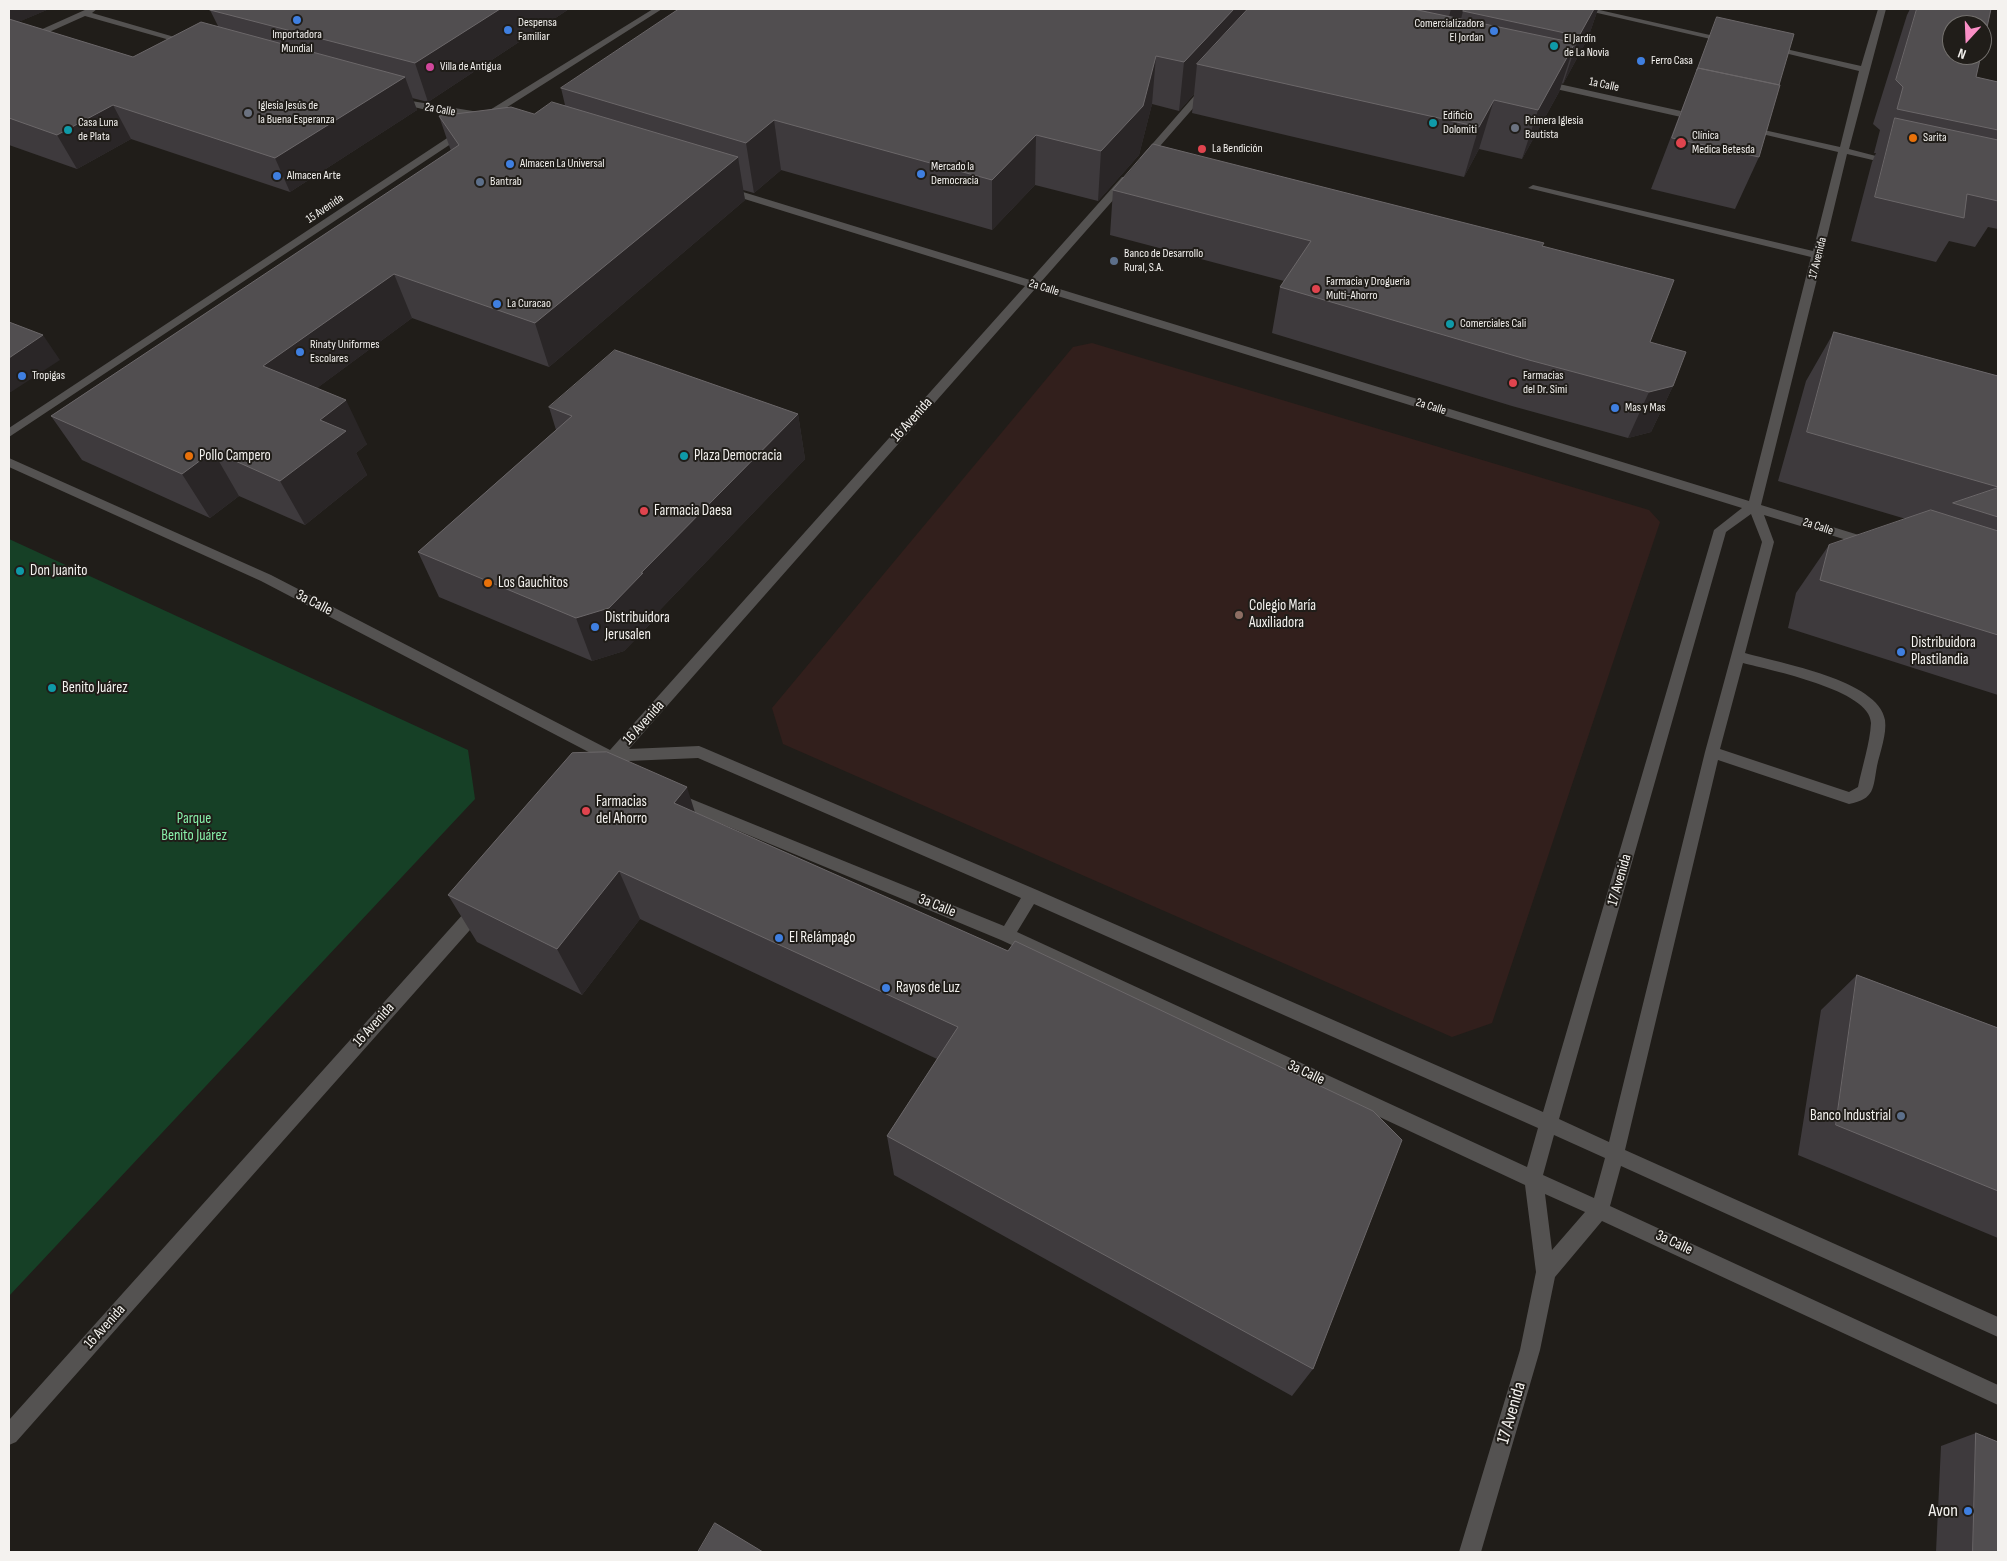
<!DOCTYPE html>
<meta charset="utf-8">
<style>
body{margin:0}
#map{position:relative;width:2007px;height:1561px;overflow:hidden;background:#201d19;font-family:"Sofia Sans Condensed",sans-serif}
canvas{display:block}
.frame{position:absolute;inset:0;border:10px solid #f4f2ef;pointer-events:none}
.north{position:absolute;left:1942px;top:15px;width:50px;height:50px;box-sizing:border-box;background:#201d19;border:1px solid #75726f;border-radius:50%;rotate:200deg;font-size:14px;font-weight:700;line-height:20px;text-align:center;color:#f4f2ef}
.north::after{content:'';display:block;margin:auto;width:18px;height:22px;background:#fa8fc6;clip-path:polygon(50% 0,100% 100%,50% 72%,0 100%)}
</style>
<div id="map">
<canvas width="2007" height="1561"></canvas>
<div class="frame"></div>
<div class="north">N</div>
</div>
<script>
const ctx = document.querySelector('canvas').getContext('2d');
ctx.lineJoin = 'round';
function paint(path, color) { ctx.fillStyle = color; ctx.fill(path, 'evenodd'); }
function strokePath(path, color, width, dash) { ctx.strokeStyle = color; ctx.lineWidth = width; ctx.lineCap = dash ? 'butt' : 'round'; ctx.setLineDash(dash || []); ctx.stroke(path); }
function label(font, color, halo, rows, align = 'center') {
  ctx.font = font + ' "Sofia Sans Condensed",sans-serif'; ctx.lineWidth = 4; ctx.setLineDash([]); ctx.textBaseline = 'middle'; ctx.strokeStyle = halo; ctx.fillStyle = color; for (const [text, x, y, turn = 0] of rows) {
    ctx.save(); ctx.translate(x, y); ctx.rotate((+turn || 0) * Math.PI / 180); ctx.textAlign = isNaN(turn) ? turn : align; if (halo) ctx.strokeText(text, 0, 0); ctx.fillText(text, 0, 0); ctx.restore();
  }
}
paint(new Path2D(`
 M 1092,343 L 1649,510 L 1660,522 L 1492,1023 L 1452,1037 L 783,744 L 772,708 L 1073,347 Z`), '#321f1c');
paint(new Path2D(`
 M 9,539 L 468,750 L 475,799 L 9,1296 Z`), '#164026');
paint(new Path2D(`
 M 87,9 L 97,9 L 92,13 L 195,43 L 191,46 L 85,16 L 9,50 L 9,44 Z
 M 653,9 L 662,9 L 490,118 L 9,437 L 9,428 L 479,117 L 439,113 L 393,102 L 393,98 L 485,113 Z
 M 1580,9 L 1595,9 L 1732,40 L 1728,43 Z
 M 1878,9 L 1886,9 L 1849,149 L 1899,162 L 1894,165 L 1847,154 L 1823,254 L 1824,256 L 1822,259 L 1761,505 L 1875,540 L 1876,543 L 1870,547 L 1764,515 L 1774,542 L 1745,653 C 1779,663 1879,680 1885,720 C 1887,734 1880,752 1877,766 C 1873,788 1875,799 1849,804 L 1718,760 L 1625,1150 L 1998,1317 L 1998,1337 L 1621,1166 L 1610,1206 L 1998,1385 L 1998,1405 L 1602,1221 L 1555,1277 L 1540,1350 L 1481,1552 L 1459,1552 L 1520,1350 L 1536,1272 L 1525,1185 L 1001,940 L 669,802 L 666,798 L 669,794 L 674,792 L 679,794 L 1004,926 L 1021,898 L 698,758 L 628,761 L 627,767 L 622,769 L 614,766 L 607,770 L 602,768 L 600,764 L 602,759 L 261,581 L 9,467 L 9,458 L 271,575 L 610,750 L 1025,286 L 722,192 L 722,188 L 730,188 L 1030,280 L 1122,177 L 1130,177 L 1130,181 L 1040,283 L 1749,501 L 1811,257 L 1528,188 L 1533,185 L 1813,251 L 1838,152 L 1741,129 L 1746,126 L 1840,147 L 1859,71 L 1764,48 L 1768,45 L 1861,66 ZM 1035,289 L 1742,508 L 1714,530 L 1543,1112 L 1037,890 L 704,748 L 699,746 L 629,749 ZM 1751,514 L 1762,542 L 1705,752 L 1609,1142 L 1559,1119 L 1726,532 ZM 1743,663 C 1769,670 1871,690 1871,723 C 1870,743 1862,767 1858,787 L 1849,792 L 1720,749 ZM 1034,904 L 1538,1128 L 1527,1167 L 1017,932 ZM 1554,1135 L 1605,1158 L 1594,1198 L 1543,1175 ZM 1545,1194 L 1585,1212 L 1552,1250 Z
 M 1541,80 L 1699,115 L 1704,118 L 1699,121 L 1538,85 L 1536,83 Z
 M 1202,87 L 1210,89 L 1146,162 L 1140,162 L 1140,158 Z
 M 479,901 L 485,903 L 487,908 L 485,913 L 16,1442 L 9,1445 L 9,1420 L 473,903 Z`), '#545251');
paint(new Path2D(`
 M 9,9 L 49,9 L 18,22 L 133,57 L 218,26 L 210,10 L 213,9 L 569,9 L 428,102 L 412,98 L 417,110 L 290,192 L 131,139 L 77,169 L 9,145 Z
 M 679,9 L 1598,9 L 1588,38 L 1563,84 L 1562,83 L 1559,92 L 1522,159 L 1479,149 L 1464,177 L 1192,113 L 1194,94 L 1179,111 L 1152,104 L 1139,155 L 1098,201 L 1035,185 L 992,230 L 781,170 L 754,193 L 743,190 L 745,200 L 549,367 L 412,318 L 317,388 L 367,444 L 356,453 L 367,475 L 305,525 L 239,496 L 210,518 L 82,460 L 51,416 L 451,151 L 439,116 L 534,114 L 565,105 L 561,88 Z
 M 1910,9 L 1991,9 L 1976,77 L 1998,82 L 1998,229 L 1988,227 L 1975,247 L 1949,241 L 1936,262 L 1851,241 L 1872,162 L 1876,153 L 1874,153 L 1880,130 L 1873,124 L 1907,15 Z
 M 1717,17 L 1779,85 L 1759,157 L 1735,209 L 1651,189 Z
 M 1113,190 L 1543,246 L 1650,342 L 1673,386 L 1651,432 L 1628,438 L 1512,406 L 1272,333 L 1280,287 L 1284,281 L 1110,235 Z
 M 1834,332 L 1998,376 L 1998,695 L 1788,628 L 1796,593 L 1829,545 L 1906,519 L 1778,481 L 1806,381 Z
 M 549,407 L 798,414 L 805,459 L 655,615 L 656,618 L 624,651 L 592,661 L 439,597 L 418,552 L 556,430 Z
 M 695,813 L 1008,951 L 1313,1369 L 1292,1396 L 894,1175 L 887,1136 L 937,1059 L 640,919 L 582,995 L 477,942 L 448,895 Z
 M 1857,975 L 1998,1028 L 1998,1238 L 1798,1155 L 1821,1010 Z
 M 1976,1433 L 1998,1552 L 1936,1552 L 1941,1446 Z`), '#3e3a3d');
paint(new Path2D(`
 M 9,9 L 49,9 L 9,26 Z
 M 500,9 L 569,9 L 428,102 L 415,63 Z
 M 1234,9 L 1258,9 L 1197,64 L 1194,94 L 1179,111 L 1184,62 Z
 M 1451,9 L 1466,9 L 1463,11 L 1457,35 L 1439,56 Z
 M 1594,9 L 1598,9 L 1588,38 L 1563,84 L 1579,36 Z
 M 1575,43 L 1559,92 L 1522,159 L 1538,110 Z
 M 1156,56 L 1152,104 L 1139,155 L 1098,201 L 1101,151 Z
 M 405,77 L 417,110 L 290,192 L 275,158 Z
 M 1494,100 L 1479,149 L 1464,177 L 1479,127 Z
 M 113,105 L 131,139 L 77,169 L 57,135 Z
 M 774,120 L 781,170 L 754,193 L 746,143 Z
 M 1036,135 L 1035,185 L 992,230 L 992,180 Z
 M 738,157 L 745,200 L 549,367 L 535,323 Z
 M 394,274 L 412,318 L 286,411 L 263,366 Z
 M 43,335 L 60,360 L 11,392 L 9,392 L 9,358 Z
 M 1673,386 L 1651,432 L 1628,438 L 1649,392 Z
 M 346,400 L 367,444 L 356,453 L 367,475 L 305,525 L 280,481 L 320,420 Z
 M 798,414 L 805,459 L 655,615 L 656,618 L 624,651 L 592,661 L 576,618 L 641,573 Z
 M 213,451 L 239,496 L 210,518 L 182,474 Z
 M 687,787 L 703,838 L 674,803 Z
 M 619,871 L 640,919 L 582,995 L 557,949 Z`), '#2a2627');
const building = new Path2D(`
 M 213,9 L 500,9 L 415,63 L 210,10 Z
 M 679,9 L 1234,9 L 1184,62 L 1156,56 L 1143,106 L 1101,151 L 1036,135 L 992,180 L 774,120 L 746,143 L 561,88 Z
 M 1248,9 L 1413,9 L 1575,43 L 1538,110 L 1494,100 L 1479,127 L 1197,64 Z
 M 1465,9 L 1594,9 L 1579,36 L 1463,11 Z
 M 1917,9 L 1991,9 L 1982,50 L 1982,25 L 1952,25 L 1952,55 L 1981,55 L 1976,77 L 1998,82 L 1998,130 L 1897,109 L 1903,87 L 1896,80 Z
 M 1717,17 L 1794,34 L 1779,85 L 1698,68 L 1697,70 Z
 M 9,19 L 133,57 L 201,22 L 405,77 L 275,158 L 113,105 L 57,135 L 9,118 Z
 M 1698,68 L 1780,85 L 1759,157 L 1672,138 Z
 M 552,102 L 738,157 L 535,323 L 394,274 L 263,366 L 346,400 L 320,420 L 346,431 L 280,481 L 213,451 L 182,474 L 51,416 L 459,145 L 439,116 L 511,107 L 534,114 Z
 M 1895,118 L 1998,140 L 1998,201 L 1967,194 L 1964,218 L 1875,197 Z
 M 1153,144 L 1544,243 L 1542,246 L 1674,280 L 1650,342 L 1686,352 L 1673,386 L 1649,392 L 1529,360 L 1280,287 L 1311,241 L 1113,190 Z
 M 9,322 L 43,335 L 9,358 Z
 M 1834,332 L 1998,376 L 1998,487 L 1807,432 Z
 M 615,350 L 798,414 L 641,573 L 643,573 L 609,608 L 576,618 L 418,552 L 572,416 L 549,407 Z
 M 1998,488 L 1998,517 L 1953,503 Z
 M 1931,510 L 1998,531 L 1998,635 L 1820,580 L 1829,545 Z
 M 607,752 L 687,787 L 674,803 L 1008,951 L 1015,941 L 1373,1111 L 1402,1140 L 1313,1369 L 887,1136 L 958,1027 L 619,871 L 557,949 L 448,895 L 572,753 Z
 M 1857,975 L 1998,1028 L 1998,1191 L 1836,1125 Z
 M 1976,1433 L 1998,1442 L 1998,1552 L 1973,1552 Z
 M 715,1523 L 763,1552 L 698,1552 Z`);
paint(building, '#514e50');
strokePath(building, '#6b6769', 1);
for (const [x, y, r, color] of [
 [297,20,5,"#3f7fe0"],
 [508,30,5,"#3f7fe0"],
 [1494,31,5,"#3f7fe0"],
 [1554,46,5,"#0f9aa8"],
 [1641,61,5,"#3f7fe0"],
 [430,67,5,"#d1479c"],
 [248,113,5,"#6b7280"],
 [1433,123,5,"#0f9aa8"],
 [1515,128,5,"#6b7280"],
 [68,130,5,"#0f9aa8"],
 [1913,138,5,"#e8710a"],
 [1681,143,6,"#e0444e"],
 [1202,149,5,"#e0444e"],
 [510,164,5,"#3f7fe0"],
 [921,174,5,"#3f7fe0"],
 [277,176,5,"#3f7fe0"],
 [480,182,5,"#5c6f8a"],
 [1114,261,5,"#5c6f8a"],
 [1316,289,5,"#e0444e"],
 [497,304,5,"#3f7fe0"],
 [1450,324,5,"#0f9aa8"],
 [300,352,5,"#3f7fe0"],
 [22,376,5,"#3f7fe0"],
 [1513,383,5,"#e0444e"],
 [1615,408,5,"#3f7fe0"],
 [189,456,5,"#e8710a"],
 [684,456,5,"#0f9aa8"],
 [644,511,5,"#e0444e"],
 [20,571,5,"#0f9aa8"],
 [488,583,5,"#e8710a"],
 [1239,615,5,"#8d6e63"],
 [595,627,5,"#3f7fe0"],
 [1901,652,5,"#3f7fe0"],
 [52,688,5,"#0f9aa8"],
 [586,811,5,"#e0444e"],
 [779,938,5,"#3f7fe0"],
 [886,988,5,"#3f7fe0"],
 [1901,1116,5,"#5c6f8a"],
 [1968,1511,5,"#3f7fe0"]
]) { const dot = new Path2D(); dot.arc(x, y, r, 0, 2 * Math.PI); ctx.fillStyle = color; ctx.fill(dot); strokePath(dot, '#201d19', 2); }
label('12px', '#f4f2ef', '#201d19', [
 ["Despensa",518,23],
 ["Familiar",518,37],
 ["Comercializadora",1484,24,"right"],
 ["El Jordan",1484,38,"right"],
 ["Importadora",297,35,"center"],
 ["Mundial",297,49,"center"],
 ["El Jardín",1564,39],
 ["de La Novia",1564,53],
 ["Ferro Casa",1651,61],
 ["Villa de Antigua",440,67],
 ["Iglesia Jesús de",258,106],
 ["la Buena Esperanza",258,120],
 ["Edificio",1443,116],
 ["Dolomiti",1443,130],
 ["Primera Iglesia",1525,121],
 ["Bautista",1525,135],
 ["Casa Luna",78,123],
 ["de Plata",78,137],
 ["Clínica",1692,136],
 ["Medica Betesda",1692,150],
 ["Sarita",1923,138],
 ["La Bendición",1212,149],
 ["Almacen La Universal",520,164],
 ["Mercado la",931,167],
 ["Democracia",931,181],
 ["Almacen Arte",287,176],
 ["Bantrab",490,182],
 ["Banco de Desarrollo",1124,254],
 ["Rural, S.A.",1124,268],
 ["Farmacia y Droguería",1326,282],
 ["Multi-Ahorro",1326,296],
 ["La Curacao",507,304],
 ["Comerciales Cali",1460,324],
 ["Rinaty Uniformes",310,345],
 ["Escolares",310,359],
 ["Tropigas",32,376],
 ["Farmacias",1523,376],
 ["del Dr. Simi",1523,390],
 ["Mas y Mas",1625,408]
], 'left');
label('12px', '#f4f2ef', '#201d19', [
 ["1a Calle",1604,85,12],
 ["2a Calle",440,110,10],
 ["15 Avenida",325,209,-34],
 ["17 Avenida",1818,258,-76],
 ["2a Calle",1044,288,17],
 ["2a Calle",1431,407,17],
 ["2a Calle",1818,527,18]
]);
label('15px', '#f4f2ef', '#201d19', [
 ["16 Avenida",912,420,-48],
 ["3a Calle",314,603,27],
 ["16 Avenida",644,723,-48],
 ["17 Avenida",1620,880,-74],
 ["3a Calle",937,906,22],
 ["16 Avenida",374,1025,-48],
 ["3a Calle",1306,1073,25],
 ["3a Calle",1674,1243,25],
 ["16 Avenida",105,1327,-48]
]);
label('15px', '#f4f2ef', '#201d19', [
 ["Pollo Campero",199,456],
 ["Plaza Democracia",694,456],
 ["Farmacia Daesa",654,511],
 ["Don Juanito",30,571],
 ["Los Gauchitos",498,583],
 ["Colegio María",1249,606],
 ["Auxiliadora",1249,623],
 ["Distribuidora",605,618],
 ["Jerusalen",605,635],
 ["Distribuidora",1911,643],
 ["Plastilandia",1911,660],
 ["Benito Juárez",62,688],
 ["Farmacias",596,802],
 ["del Ahorro",596,819],
 ["El Relámpago",789,938],
 ["Rayos de Luz",896,988],
 ["Banco Industrial",1891,1116,"right"]
], 'left');
label('15px', '#88f0aa', '#201d19', [
 ["Parque",194,819],
 ["Benito Juárez",194,836]
]);
label('18px', '#f4f2ef', '#201d19', [
 ["17 Avenida",1512,1413,-74]
]);
label('18px', '#f4f2ef', '#201d19', [
 ["Avon",1958,1511]
], 'right');
</script>
